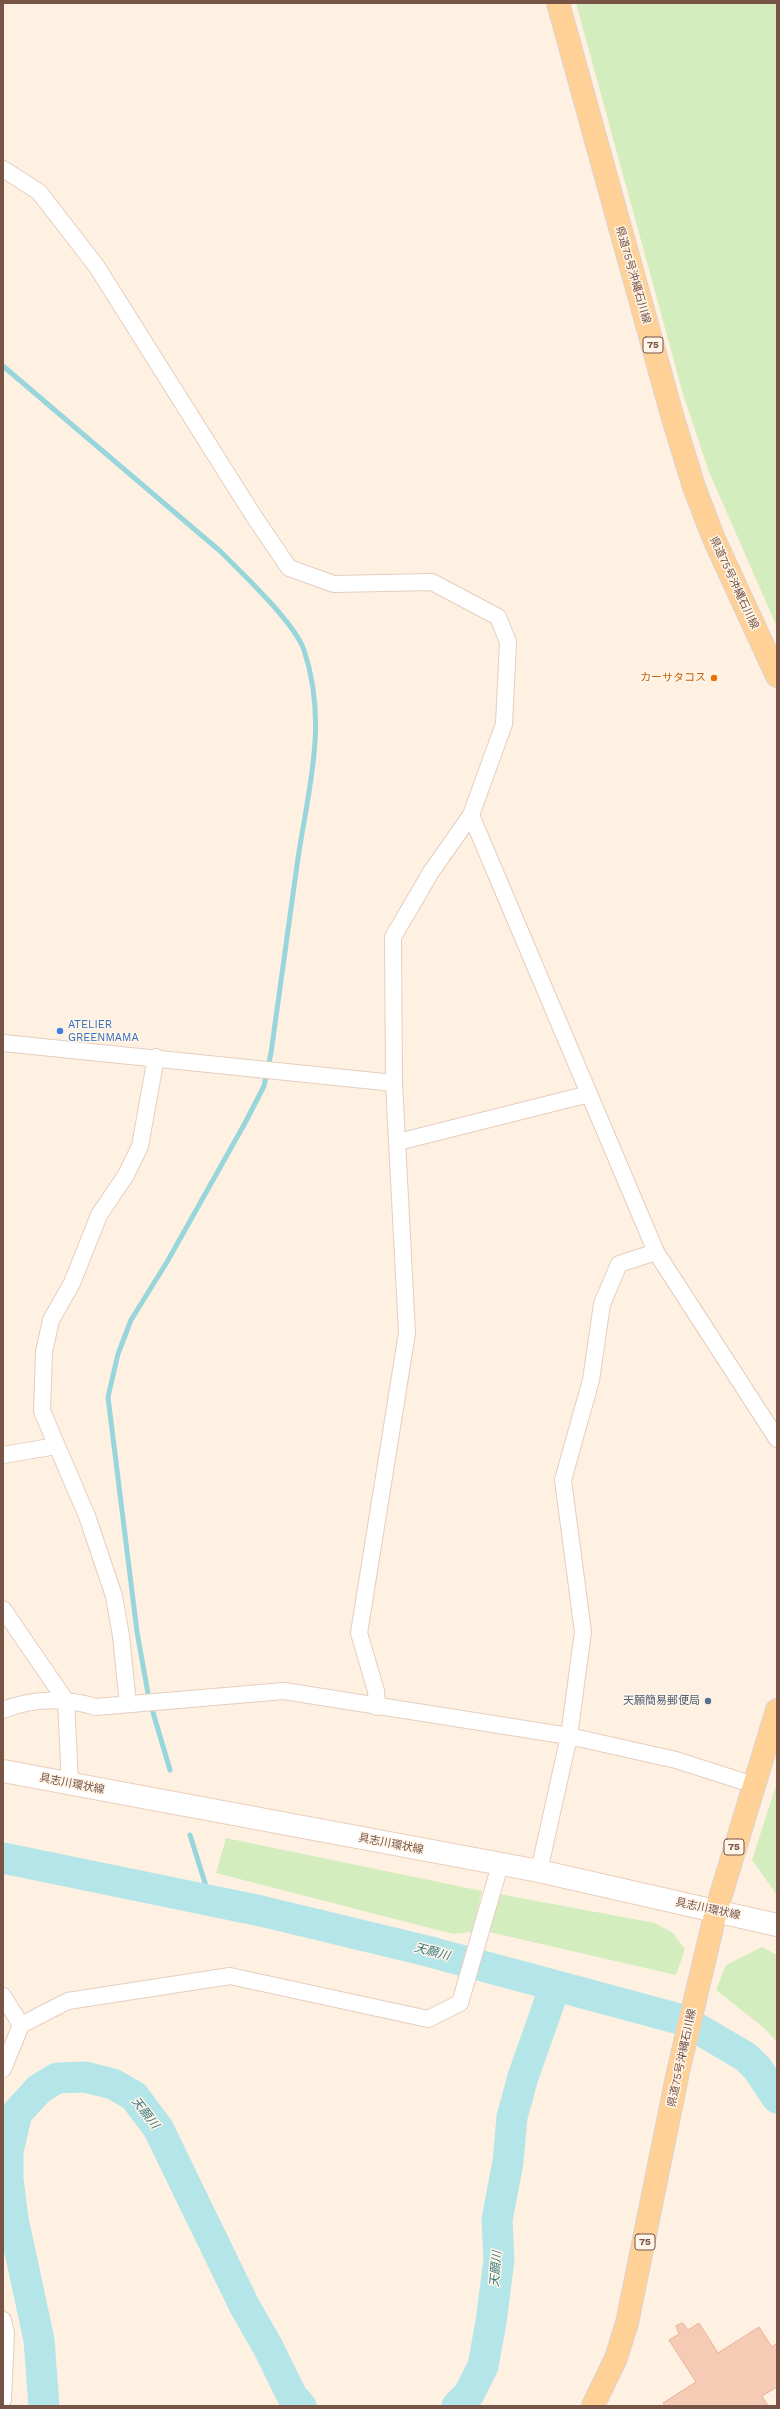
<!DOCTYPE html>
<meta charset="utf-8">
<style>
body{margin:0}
#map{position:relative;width:780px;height:2409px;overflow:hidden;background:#fef1e1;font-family:"Work Sans",sans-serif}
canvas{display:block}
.frame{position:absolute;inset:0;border:4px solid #775446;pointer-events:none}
</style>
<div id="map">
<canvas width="780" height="2409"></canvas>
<div class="frame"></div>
</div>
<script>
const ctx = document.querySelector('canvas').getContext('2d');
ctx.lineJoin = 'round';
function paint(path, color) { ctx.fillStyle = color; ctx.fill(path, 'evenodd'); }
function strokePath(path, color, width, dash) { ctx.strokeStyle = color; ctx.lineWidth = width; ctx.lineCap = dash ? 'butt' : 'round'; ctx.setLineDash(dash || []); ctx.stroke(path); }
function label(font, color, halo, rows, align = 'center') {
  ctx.font = font + ' "Work Sans","Noto Sans JP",sans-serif'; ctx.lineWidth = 3; ctx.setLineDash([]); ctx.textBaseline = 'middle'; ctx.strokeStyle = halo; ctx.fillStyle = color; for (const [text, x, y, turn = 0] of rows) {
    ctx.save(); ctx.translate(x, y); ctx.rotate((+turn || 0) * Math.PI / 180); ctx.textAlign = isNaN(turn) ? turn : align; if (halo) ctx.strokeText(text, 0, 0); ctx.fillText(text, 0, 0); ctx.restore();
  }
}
paint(new Path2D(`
 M 576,3 L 777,3 L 777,627 L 709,472 L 683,394 Z
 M 777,1782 L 777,1895 L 752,1860 Z
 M 226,1838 L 482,1891 L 472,1932 L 453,1934 L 216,1873 Z
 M 499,1894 L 655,1923 L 673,1933 L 685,1949 L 676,1975 L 489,1932 Z
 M 762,1947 L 777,1955 L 777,2042 L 764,2028 L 716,1990 L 726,1965 Z`), '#d4edbf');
strokePath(new Path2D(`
 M 3,366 L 220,551 C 242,573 294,622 304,650 C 328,722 309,786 298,858 C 289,923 280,988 271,1053 L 264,1086 L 245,1123 L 167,1262 L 131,1320 L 118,1354 L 108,1397 L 137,1632 L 149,1699 L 170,1770
 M 190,1835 L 210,1899`), '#99d6dc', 5);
strokePath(new Path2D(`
 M 3,1858 L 261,1911 L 427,1951 L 683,2020 L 746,2057 L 758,2069 L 777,2098
 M 44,2406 L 39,2340 L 13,2219 L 8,2180 L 8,2151 L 17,2113 L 39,2089 L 57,2078 L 85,2077 L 113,2084 L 134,2096 L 158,2128 L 245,2307 L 268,2347 L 292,2396 L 301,2406
 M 457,2406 L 469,2394 L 483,2366 L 491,2322 L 499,2260 L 497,2220 L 508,2162 L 512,2117 L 523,2077 L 555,1986`), '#b4e5e9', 31);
const building = new Path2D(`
 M 683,2323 L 688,2330 L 699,2323 L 718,2353 L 759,2327 L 772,2347 L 777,2343 L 777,2387 L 762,2396 L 768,2406 L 665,2406 L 663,2403 L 696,2382 L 669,2340 L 679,2334 L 676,2326 Z`);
paint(building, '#f6cbb6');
strokePath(building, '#eab095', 1);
const street = new Path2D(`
 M 3,169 L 39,192 L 97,267 L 253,515 L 289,568 L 334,584 L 432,582 L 498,617 L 508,642 L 504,724 L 471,815 L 431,872 L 393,937 L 394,1083 L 407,1333 L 359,1633 L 376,1691 L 377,1707
 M 471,815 L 656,1252 L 777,1439
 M 3,1043 L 394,1083
 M 398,1142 L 589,1094
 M 3,1455 L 56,1446
 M 3,1609 L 66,1701 L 70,1783
 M 128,1704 L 121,1636 L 114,1596 L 87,1516 L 42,1411 L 44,1352 L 51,1320 L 72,1283 L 99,1215 L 126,1175 L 140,1146 L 156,1057
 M 3,1710 C 33,1698 66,1698 96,1707 L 284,1691 L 569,1736 L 676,1760 L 754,1785
 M 539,1871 L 569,1736 L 583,1632 L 563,1480 L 591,1380 L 602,1304 L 619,1264 L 656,1252
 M 3,1996 L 21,2025
 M 3,2069 L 21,2025 L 68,2001 L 230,1976 L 428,2019 L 460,2003 L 500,1865
 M 3,2320 L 6,2333 L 3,2400`);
const secondary = new Path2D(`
 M 3,1771 L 539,1871 L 777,1925`);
const primary = new Path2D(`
 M 558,3 L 672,415 L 694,487 L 714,539 L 777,676
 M 593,2406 L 616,2358 L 627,2323 L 678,2072 L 716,1911 L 777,1710`);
strokePath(street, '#e5cebf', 18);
strokePath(secondary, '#ebcebc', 24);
strokePath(primary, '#dcd3cf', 24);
strokePath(street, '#fff', 16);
strokePath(secondary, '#fff', 22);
strokePath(primary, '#ffd197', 22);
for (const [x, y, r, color] of [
 [714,678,4,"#e8710a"],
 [60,1031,4,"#3f7fe0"],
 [708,1701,4,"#5c6f8a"]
]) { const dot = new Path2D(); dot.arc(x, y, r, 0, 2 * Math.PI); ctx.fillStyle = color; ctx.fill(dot); strokePath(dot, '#fff5e9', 1.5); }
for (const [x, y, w] of [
 [653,345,20],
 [734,1847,20],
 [645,2242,20]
]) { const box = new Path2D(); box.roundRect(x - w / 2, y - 8, w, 16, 3); ctx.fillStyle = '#fff5e9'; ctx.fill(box); strokePath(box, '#775446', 1); }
label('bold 10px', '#775446', null, [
 ["75",653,345],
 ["75",734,1847],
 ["75",645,2242]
]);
label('11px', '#775446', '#fff5e9', [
 ["県道75号沖縄石川線",633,275,74],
 ["県道75号沖縄石川線",734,583,65],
 ["具志川環状線",72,1784,11],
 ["具志川環状線",391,1844,11],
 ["具志川環状線",708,1909,12],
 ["県道75号沖縄石川線",682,2058,-78]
]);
label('11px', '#c56008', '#fff5e9', [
 ["カーサタコス",706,678]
], 'right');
label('11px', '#366cbe', '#fff5e9', [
 ["ATELIER",68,1025],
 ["GREENMAMA",68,1038]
], 'left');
label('11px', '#4e5e75', '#fff5e9', [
 ["天願簡易郵便局",700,1701]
], 'right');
label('italic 12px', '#38787e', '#fff5e9', [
 ["天願川",432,1952,15],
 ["天願川",145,2113,52],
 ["天願川",496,2269,-85]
]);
</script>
